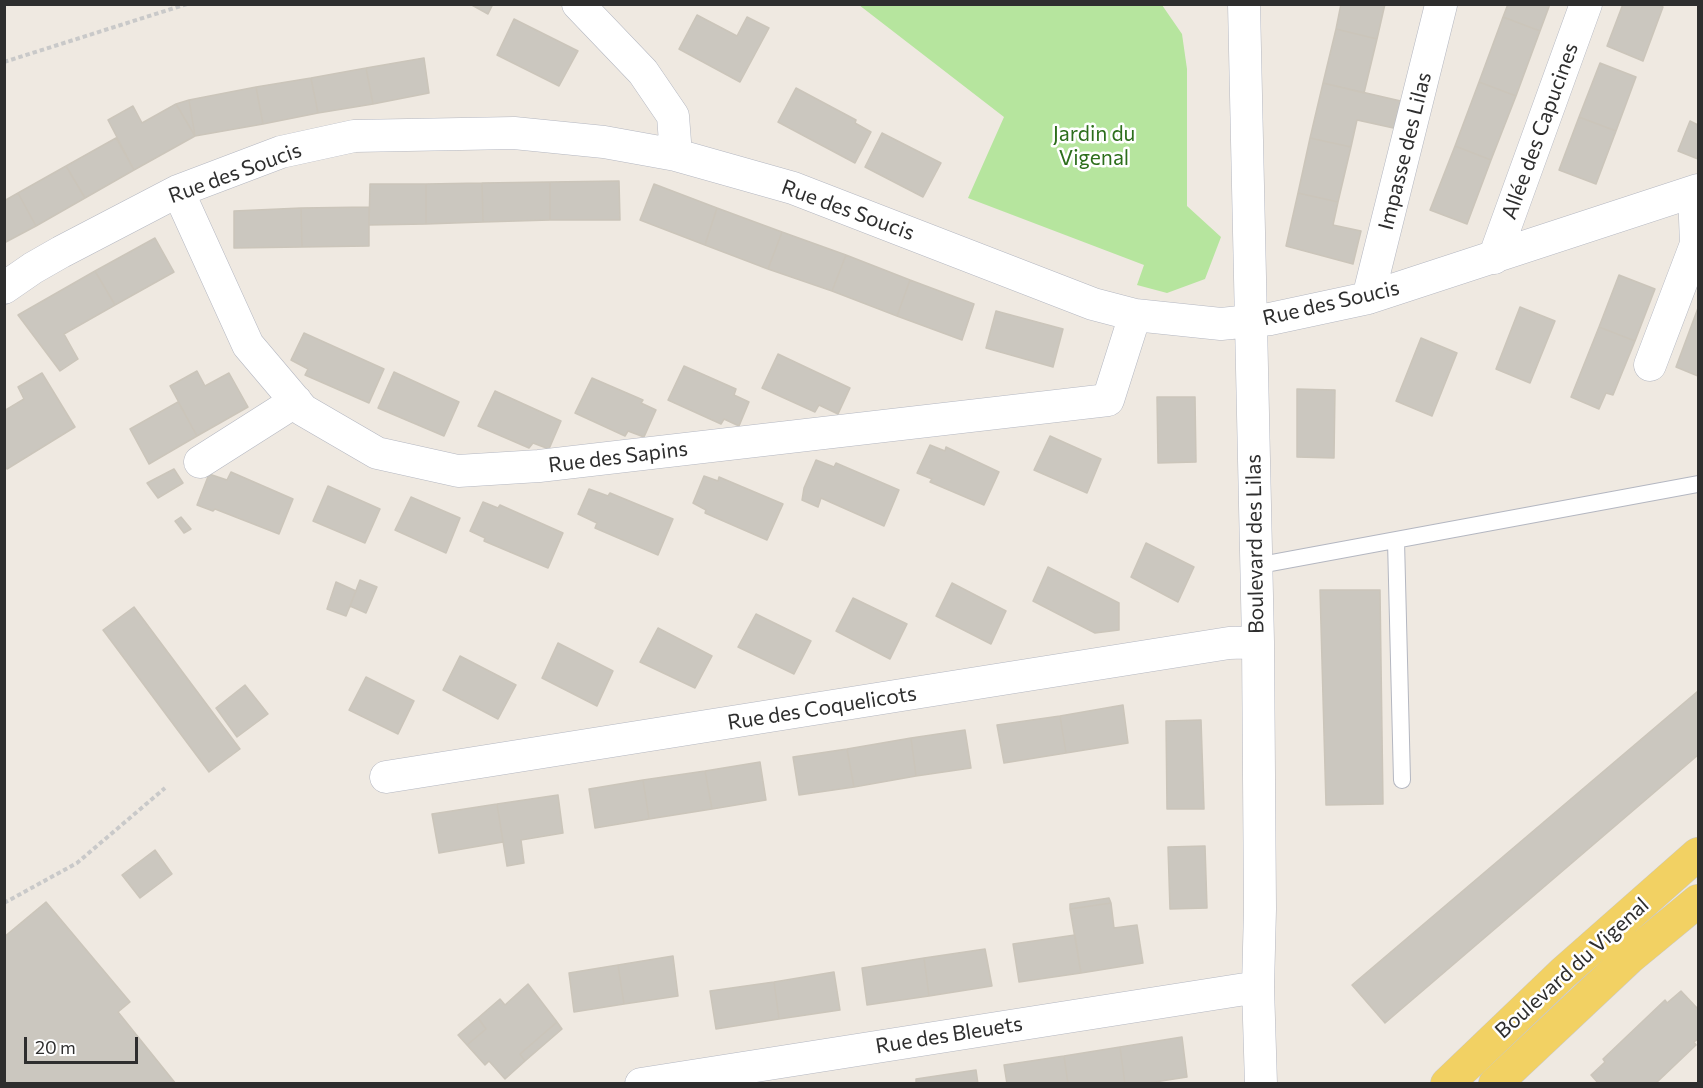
<!DOCTYPE html>
<meta charset="utf-8">
<style>
body{margin:0}
#map{position:relative;width:1703px;height:1088px;overflow:hidden;background:#efe9e1;font-family:Commissioner,sans-serif}
canvas{display:block}
.frame{position:absolute;inset:0;border:6px solid #2e2e2e;pointer-events:none}
.scale{position:absolute;left:24px;top:1037px;width:114px;height:27px;box-sizing:border-box;border:3px solid #2e2e2e;border-top:0;padding-left:8px;font-size:18px;line-height:21px;white-space:nowrap;color:#2e2e2e;-webkit-text-stroke:4px #fff;paint-order:stroke}
</style>
<div id="map">
<canvas width="1703" height="1088"></canvas>
<div class="frame"></div>
<div class="scale">20 m</div>
</div>
<script>
const ctx = document.querySelector('canvas').getContext('2d');
ctx.lineJoin = 'round';
function paint(path, color) { ctx.fillStyle = color; ctx.fill(path, 'evenodd'); }
function strokePath(path, color, width, dash) { ctx.strokeStyle = color; ctx.lineWidth = width; ctx.lineCap = dash ? 'butt' : 'round'; ctx.setLineDash(dash || []); ctx.stroke(path); }
function label(font, color, halo, rows, align = 'center') {
  ctx.font = font + ' Commissioner,sans-serif'; ctx.lineWidth = 5; ctx.setLineDash([]); ctx.textBaseline = 'middle'; ctx.strokeStyle = halo; ctx.fillStyle = color; for (const [text, x, y, turn = 0] of rows) {
    ctx.save(); ctx.translate(x, y); ctx.rotate((+turn || 0) * Math.PI / 180); ctx.textAlign = isNaN(turn) ? turn : align; if (halo) ctx.strokeText(text, 0, 0); ctx.fillText(text, 0, 0); ctx.restore();
  }
}
paint(new Path2D(`
 M 859,5 L 1162,5 L 1182,34 L 1187,69 L 1187,206 L 1221,237 L 1205,279 L 1167,293 L 1137,285 L 1144,265 L 968,198 L 1004,117 Z`), '#b6e59e');
const building = new Path2D(`
 M 470,4 L 493,4 L 488,14 Z
 M 1341,4 L 1385,4 L 1377,39 L 1336,29 Z
 M 1508,4 L 1550,4 L 1540,31 L 1503,17 Z
 M 1623,4 L 1657,4 L 1663,7 L 1643,61 L 1607,46 Z
 M 697,15 L 737,36 L 747,17 L 769,28 L 740,82 L 679,49 Z
 M 1503,17 L 1540,31 L 1516,96 L 1479,82 Z
 M 514,19 L 578,51 L 559,86 L 497,55 Z
 M 1336,29 L 1377,39 L 1364,93 L 1323,83 Z
 M 424,58 L 429,93 L 373,104 L 366,68 Z
 M 1600,63 L 1636,77 L 1616,131 L 1579,117 Z
 M 366,68 L 373,104 L 318,113 L 311,78 Z
 M 311,78 L 318,113 L 263,124 L 256,87 Z
 M 1479,82 L 1516,96 L 1491,160 L 1455,146 Z
 M 1323,83 L 1405,102 L 1398,129 L 1357,120 L 1351,147 L 1310,138 Z
 M 256,87 L 263,124 L 195,136 L 189,100 Z
 M 796,88 L 856,120 L 855,123 L 871,132 L 855,163 L 778,122 Z
 M 189,100 L 195,136 L 176,104 Z
 M 176,104 L 195,136 L 134,170 L 108,120 L 133,106 L 142,123 Z
 M 1579,117 L 1616,131 L 1596,184 L 1559,170 Z
 M 1690,121 L 1698,125 L 1698,159 L 1678,151 Z
 M 882,133 L 941,163 L 923,197 L 865,167 Z
 M 116,138 L 134,170 L 85,198 L 66,166 Z
 M 1310,138 L 1351,147 L 1338,202 L 1298,193 Z
 M 1455,146 L 1491,160 L 1467,224 L 1430,210 Z
 M 66,166 L 85,198 L 36,226 L 18,193 Z
 M 619,181 L 620,220 L 550,220 L 550,182 Z
 M 550,182 L 550,220 L 483,222 L 482,183 Z
 M 482,183 L 483,222 L 426,224 L 426,184 Z
 M 370,184 L 426,184 L 426,224 L 369,225 Z
 M 654,184 L 717,208 L 705,245 L 640,220 Z
 M 18,193 L 36,226 L 4,243 L 4,201 Z
 M 1298,193 L 1338,202 L 1333,225 L 1361,231 L 1353,264 L 1286,246 Z
 M 369,207 L 369,246 L 302,247 L 301,208 Z
 M 301,208 L 302,247 L 234,248 L 234,211 Z
 M 717,208 L 782,232 L 768,269 L 705,245 Z
 M 782,232 L 846,255 L 832,291 L 768,269 Z
 M 155,238 L 174,272 L 115,305 L 95,271 Z
 M 846,255 L 910,280 L 897,316 L 832,291 Z
 M 95,271 L 115,305 L 64,334 L 78,359 L 60,371 L 18,315 Z
 M 1619,275 L 1655,289 L 1635,341 L 1599,327 Z
 M 910,280 L 974,304 L 962,340 L 897,316 Z
 M 1520,307 L 1555,321 L 1530,383 L 1496,369 Z
 M 1698,308 L 1698,376 L 1676,367 Z
 M 996,311 L 1063,329 L 1053,367 L 986,348 Z
 M 1599,327 L 1635,341 L 1613,395 L 1606,393 L 1599,409 L 1571,397 Z
 M 304,333 L 384,369 L 369,403 L 305,375 L 308,369 L 291,360 Z
 M 1421,338 L 1457,353 L 1432,416 L 1396,401 Z
 M 778,354 L 850,388 L 838,414 L 819,405 L 815,412 L 762,388 Z
 M 684,366 L 736,389 L 734,395 L 749,402 L 739,426 L 724,419 L 721,424 L 668,400 Z
 M 197,371 L 205,386 L 229,373 L 248,407 L 197,436 L 170,386 Z
 M 394,372 L 459,402 L 444,436 L 378,408 Z
 M 42,373 L 75,427 L 7,469 L 4,466 L 4,411 L 24,399 L 18,387 Z
 M 592,378 L 643,400 L 641,403 L 656,410 L 644,437 L 628,431 L 625,436 L 575,413 Z
 M 1297,389 L 1335,390 L 1334,458 L 1297,457 Z
 M 495,391 L 561,421 L 549,449 L 533,443 L 529,448 L 478,426 Z
 M 1157,397 L 1195,397 L 1196,462 L 1158,463 Z
 M 178,402 L 197,436 L 149,464 L 130,429 Z
 M 1050,436 L 1101,459 L 1087,493 L 1034,470 Z
 M 930,445 L 945,451 L 946,447 L 999,472 L 984,505 L 930,482 L 932,479 L 917,473 Z
 M 816,460 L 834,467 L 836,463 L 899,490 L 884,526 L 821,498 L 818,507 L 802,500 L 804,488 Z
 M 174,469 L 183,483 L 158,498 L 147,483 Z
 M 231,472 L 293,499 L 279,534 L 215,509 L 213,511 L 197,505 L 209,474 L 227,480 Z
 M 704,476 L 718,481 L 719,477 L 783,504 L 767,540 L 705,513 L 706,510 L 693,503 Z
 M 328,486 L 380,509 L 365,543 L 313,521 Z
 M 589,489 L 608,496 L 610,493 L 673,519 L 658,555 L 595,528 L 597,523 L 578,514 Z
 M 411,497 L 460,518 L 446,553 L 395,530 Z
 M 483,502 L 498,508 L 500,505 L 563,533 L 548,568 L 484,541 L 485,538 L 470,531 Z
 M 181,517 L 191,529 L 184,533 L 175,521 Z
 M 1146,543 L 1194,567 L 1178,602 L 1131,577 Z
 M 1048,567 L 1119,603 L 1119,630 L 1095,633 L 1033,601 Z
 M 360,580 L 377,587 L 366,613 L 350,606 Z
 M 336,582 L 356,591 L 346,616 L 327,609 Z
 M 952,583 L 1006,611 L 991,644 L 936,616 Z
 M 1320,590 L 1380,590 L 1383,804 L 1326,805 Z
 M 853,598 L 907,624 L 890,659 L 836,631 Z
 M 134,607 L 240,749 L 209,772 L 103,630 Z
 M 756,614 L 811,641 L 794,674 L 738,647 Z
 M 658,628 L 712,656 L 695,688 L 640,662 Z
 M 558,643 L 613,671 L 597,706 L 542,678 Z
 M 460,656 L 516,685 L 498,719 L 443,690 Z
 M 366,677 L 414,701 L 398,734 L 349,710 Z
 M 245,685 L 268,714 L 237,737 L 216,708 Z
 M 1698,691 L 1698,755 L 1385,1023 L 1352,985 Z
 M 1123,705 L 1128,743 L 1066,753 L 1060,716 Z
 M 1060,716 L 1066,753 L 1004,763 L 997,725 Z
 M 1201,720 L 1204,809 L 1167,809 L 1166,721 Z
 M 965,730 L 971,768 L 916,776 L 911,738 Z
 M 911,738 L 916,776 L 854,787 L 847,749 Z
 M 847,749 L 854,787 L 799,795 L 793,757 Z
 M 760,762 L 766,800 L 712,809 L 705,771 Z
 M 705,771 L 712,809 L 649,819 L 643,780 Z
 M 643,780 L 649,819 L 595,828 L 589,789 Z
 M 558,795 L 563,833 L 521,840 L 524,863 L 507,866 L 497,804 Z
 M 497,804 L 503,842 L 439,853 L 432,814 Z
 M 1205,846 L 1207,908 L 1170,909 L 1168,847 Z
 M 155,850 L 172,874 L 140,898 L 122,875 Z
 M 1109,898 L 1111,903 L 1070,909 L 1070,904 Z
 M 46,902 L 130,1002 L 118,1012 L 176,1084 L 4,1084 L 4,937 Z
 M 1111,903 L 1114,928 L 1137,925 L 1143,963 L 1081,973 L 1070,909 Z
 M 1075,935 L 1081,973 L 1019,982 L 1013,944 Z
 M 985,949 L 992,986 L 929,996 L 924,958 Z
 M 673,956 L 678,996 L 624,1004 L 618,965 Z
 M 924,958 L 929,996 L 867,1005 L 862,968 Z
 M 618,965 L 624,1004 L 574,1012 L 569,973 Z
 M 834,972 L 840,1010 L 779,1019 L 774,982 Z
 M 774,982 L 779,1019 L 716,1029 L 710,991 Z
 M 528,984 L 557,1022 L 520,1054 L 525,1061 L 505,1079 L 489,1061 L 485,1065 L 467,1045 L 486,1029 L 478,1018 L 500,999 L 505,1005 Z
 M 1681,991 L 1698,1009 L 1698,1039 L 1694,1042 L 1696,1045 L 1655,1084 L 1599,1084 L 1591,1075 L 1605,1062 L 1603,1059 L 1665,1000 L 1667,1003 Z
 M 478,1018 L 486,1029 L 467,1045 L 458,1035 Z
 M 557,1022 L 562,1029 L 525,1061 L 520,1054 Z
 M 1182,1037 L 1187,1077 L 1142,1084 L 1125,1084 L 1120,1047 Z
 M 1120,1047 L 1125,1084 L 1068,1084 L 1064,1056 Z
 M 1064,1056 L 1068,1084 L 1007,1084 L 1004,1065 Z
 M 976,1070 L 978,1084 L 916,1084 L 916,1079 Z`);
paint(building, '#cbc7bf');
strokePath(building, '#cbc5ba', 1.5);
const lane = new Path2D(`
 M 1396,541 L 1402,780
 M 1255,566 L 1698,484`);
const street = new Path2D(`
 M 578,4 L 643,72 L 673,116 L 676,155
 M 1244,4 L 1258,642 L 1260,909 L 1258,987 L 1261,1084
 M 178,191 L 248,345 L 303,410 L 377,453 L 458,471 L 539,466 L 1108,400 L 1135,315
 M 1494,258 L 1586,4
 M 4,288 L 33,268 L 61,252 L 178,191 L 281,152 L 354,136 L 514,133 L 604,142 L 676,155 L 793,188 L 1093,304 L 1135,315 L 1221,324 L 1270,319 L 1368,298 L 1698,190
 M 1368,298 L 1441,5
 M 1650,365 L 1696,244 L 1694,192
 M 200,462 L 296,401
 M 386,777 L 1229,643 L 1258,642
 M 641,1084 L 1258,987`);
const primary = new Path2D(`
 M 1447,1084 L 1563,973 L 1698,854
 M 1495,1084 L 1629,958 L 1698,901`);
strokePath(lane, '#b4b7c1', 18);
strokePath(street, '#b4b7c1', 33);
strokePath(primary, '#c9c9c9', 34);
strokePath(new Path2D(`
 M 4,62 L 187,4
 M 4,903 L 77,863 L 165,788`), '#c9c9c9', 4, [4.5, 3]);
strokePath(lane, '#fff', 16);
strokePath(street, '#fff', 32);
strokePath(primary, '#f2d163', 33);
label('21px', '#2e2e2e', '#fff', [
 ["Allée des Capucines",1540,131,-70],
 ["Impasse des Lilas",1405,151,-76],
 ["Rue des Soucis",235,173,-20],
 ["Rue des Soucis",848,210,20],
 ["Rue des Soucis",1331,303,-13],
 ["Rue des Sapins",618,457,-7],
 ["Boulevard des Lilas",1255,544,-91],
 ["Rue des Coquelicots",822,708,-9],
 ["Boulevard du Vigenal",1572,968,-42],
 ["Rue des Bleuets",949,1035,-9]
]);
label('21px', '#2c6e1b', '#fff', [
 ["Jardin du",1094,134],
 ["Vigenal",1094,158]
]);
</script>
